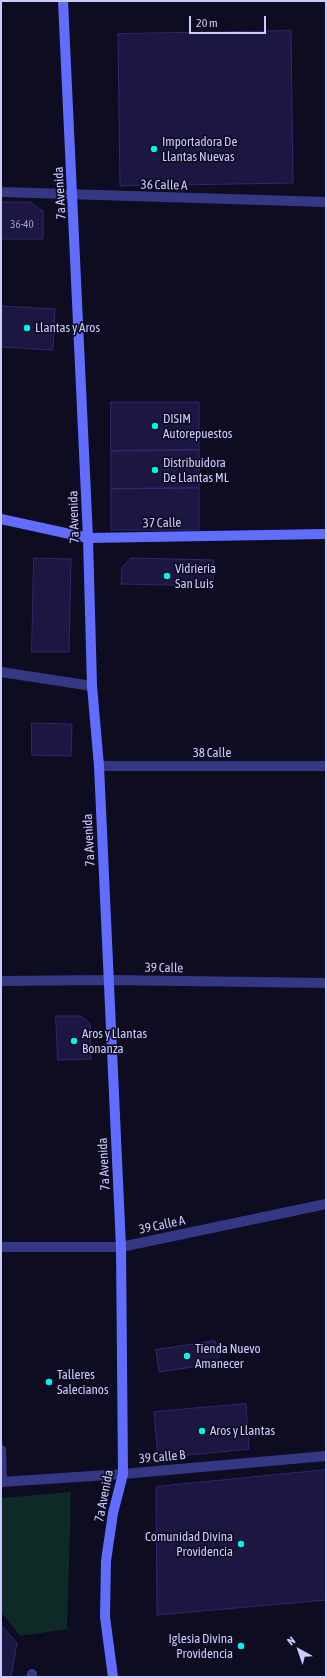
<!DOCTYPE html>
<style>
body{margin:0}
#map{position:relative;width:327px;height:1678px;overflow:hidden;background:#0d0c20;font-family:"Asap Condensed",sans-serif}
canvas{display:block}
.frame{position:absolute;inset:0;border:2px solid #cccbff;pointer-events:none}
.north{position:absolute;left:279px;top:1630px;width:40px;height:40px;-webkit-text-stroke:3px #0d0c20;paint-order:stroke;rotate:320deg;font-size:11px;font-weight:700;line-height:16px;text-align:center;color:#cccbff}
.north::after{content:'';display:block;margin:auto;width:14px;height:18px;background:#cccbff;clip-path:polygon(50% 0,100% 100%,50% 72%,0 100%)}
.scale{position:absolute;left:189px;top:16px;width:77px;height:18px;box-sizing:border-box;border:2px solid #cccbff;border-top:0;padding-left:5px;font-size:12px;line-height:14px;white-space:nowrap;color:#cccbff;-webkit-text-stroke:3px #0d0c20;paint-order:stroke}
</style>
<div id="map">
<canvas width="327" height="1678"></canvas>
<div class="frame"></div>
<div class="north">N</div>
<div class="scale">20 m</div>
</div>
<script>
const ctx = document.querySelector('canvas').getContext('2d');
ctx.lineJoin = 'round';
function paint(path, color) { ctx.fillStyle = color; ctx.fill(path, 'evenodd'); }
function strokePath(path, color, width, dash) { ctx.strokeStyle = color; ctx.lineWidth = width; ctx.lineCap = dash ? 'butt' : 'round'; ctx.setLineDash(dash || []); ctx.stroke(path); }
function label(font, color, halo, rows, align = 'center') {
  ctx.font = font + ' "Asap Condensed",sans-serif'; ctx.lineWidth = 3.5; ctx.setLineDash([]); ctx.textBaseline = 'middle'; ctx.strokeStyle = halo; ctx.fillStyle = color; for (const [text, x, y, turn = 0] of rows) {
    ctx.save(); ctx.translate(x, y); ctx.rotate((+turn || 0) * Math.PI / 180); ctx.textAlign = isNaN(turn) ? turn : align; if (halo) ctx.strokeText(text, 0, 0); ctx.fillText(text, 0, 0); ctx.restore();
  }
}
paint(new Path2D(`
 M 71,1492 L 67,1629 L 20,1636 L 1,1612 L 1,1498 Z`), '#0e2a27');
const building = new Path2D(`
 M 291,31 L 293,183 L 120,186 L 118,34 Z
 M 1,202 L 30,202 L 43,211 L 43,239 L 1,239 Z
 M 1,306 L 55,309 L 53,350 L 1,347 Z
 M 111,402 L 199,402 L 199,450 L 111,451 Z
 M 199,450 L 199,488 L 111,489 L 111,451 Z
 M 199,488 L 199,530 L 111,530 L 111,489 Z
 M 34,558 L 71,559 L 69,652 L 32,652 Z
 M 131,558 L 214,560 L 213,586 L 121,584 L 122,568 Z
 M 32,723 L 72,724 L 71,756 L 32,755 Z
 M 56,1016 L 81,1016 L 90,1024 L 91,1059 L 58,1060 Z
 M 215,1341 L 219,1363 L 159,1372 L 156,1350 Z
 M 246,1404 L 249,1449 L 158,1458 L 154,1412 Z
 M 326,1470 L 326,1600 L 157,1615 L 156,1487 Z
 M 1,1625 L 17,1643 L 11,1677 L 1,1677 Z`);
paint(building, '#1b1742');
strokePath(building, '#2f286f', 1);
strokePath(new Path2D(`
 M 1,1450 L 2,1482
 M 31,1677 L 32,1674`), '#343882', 10);
strokePath(new Path2D(`
 M 1,192 L 326,202
 M 1,672 L 92,686
 M 99,766 L 326,766
 M 1,981 L 109,980 L 326,983
 M 1,1247 L 121,1247 L 326,1204
 M 1,1482 L 123,1474 L 326,1456`), '#343882', 10);
strokePath(new Path2D(`
 M 63,1 L 88,538 L 92,686 L 99,766 L 121,1247 L 123,1474 L 113,1513 L 106,1561 L 105,1617 L 113,1677
 M 1,519 L 88,538 L 326,534`), '#626dff', 10);
for (const [x, y, r, color] of [
 [154,149,4,"#00f4f6"],
 [27,328,4,"#00f4f6"],
 [155,426,4,"#00f4f6"],
 [155,470,4,"#00f4f6"],
 [167,576,4,"#00f4f6"],
 [74,1041,4,"#00f4f6"],
 [187,1356,4,"#00f4f6"],
 [49,1382,4,"#00f4f6"],
 [202,1431,4,"#00f4f6"],
 [241,1544,4,"#00f4f6"],
 [241,1646,4,"#00f4f6"]
]) { const dot = new Path2D(); dot.arc(x, y, r, 0, 2 * Math.PI); ctx.fillStyle = color; ctx.fill(dot); strokePath(dot, '#0d0c20', 1.5); }
label('11px', '#a09ed0', null, [
 ["36-40",22,225]
]);
label('13px', '#cccbff', '#0d0c20', [
 ["Importadora De",162,142],
 ["Llantas Nuevas",162,157],
 ["Llantas y Aros",35,328],
 ["DISIM",163,419],
 ["Autorepuestos",163,434],
 ["Distribuidora",163,463],
 ["De Llantas ML",163,478],
 ["Vidrieria",175,569],
 ["San Luis",175,584],
 ["Aros y Llantas",82,1034],
 ["Bonanza",82,1049],
 ["Tienda Nuevo",195,1349],
 ["Amanecer",195,1364],
 ["Talleres",57,1375],
 ["Salecianos",57,1390],
 ["Aros y Llantas",210,1431],
 ["Comunidad Divina",233,1537,"right"],
 ["Providencia",233,1552,"right"],
 ["Iglesia Divina",233,1639,"right"],
 ["Providencia",233,1654,"right"]
], 'left');
label('13px', '#cccbff', '#0d0c20', [
 ["36 Calle A",164,185,1],
 ["7a Avenida",60,193,-93],
 ["7a Avenida",74,517,-92],
 ["37 Calle",162,523,-1],
 ["38 Calle",212,753],
 ["7a Avenida",89,840,-93],
 ["39 Calle",164,968,1],
 ["7a Avenida",104,1164,-93],
 ["39 Calle A",162,1225,-12],
 ["39 Calle B",162,1457,-5],
 ["7a Avenida",104,1496,-79]
]);
</script>
